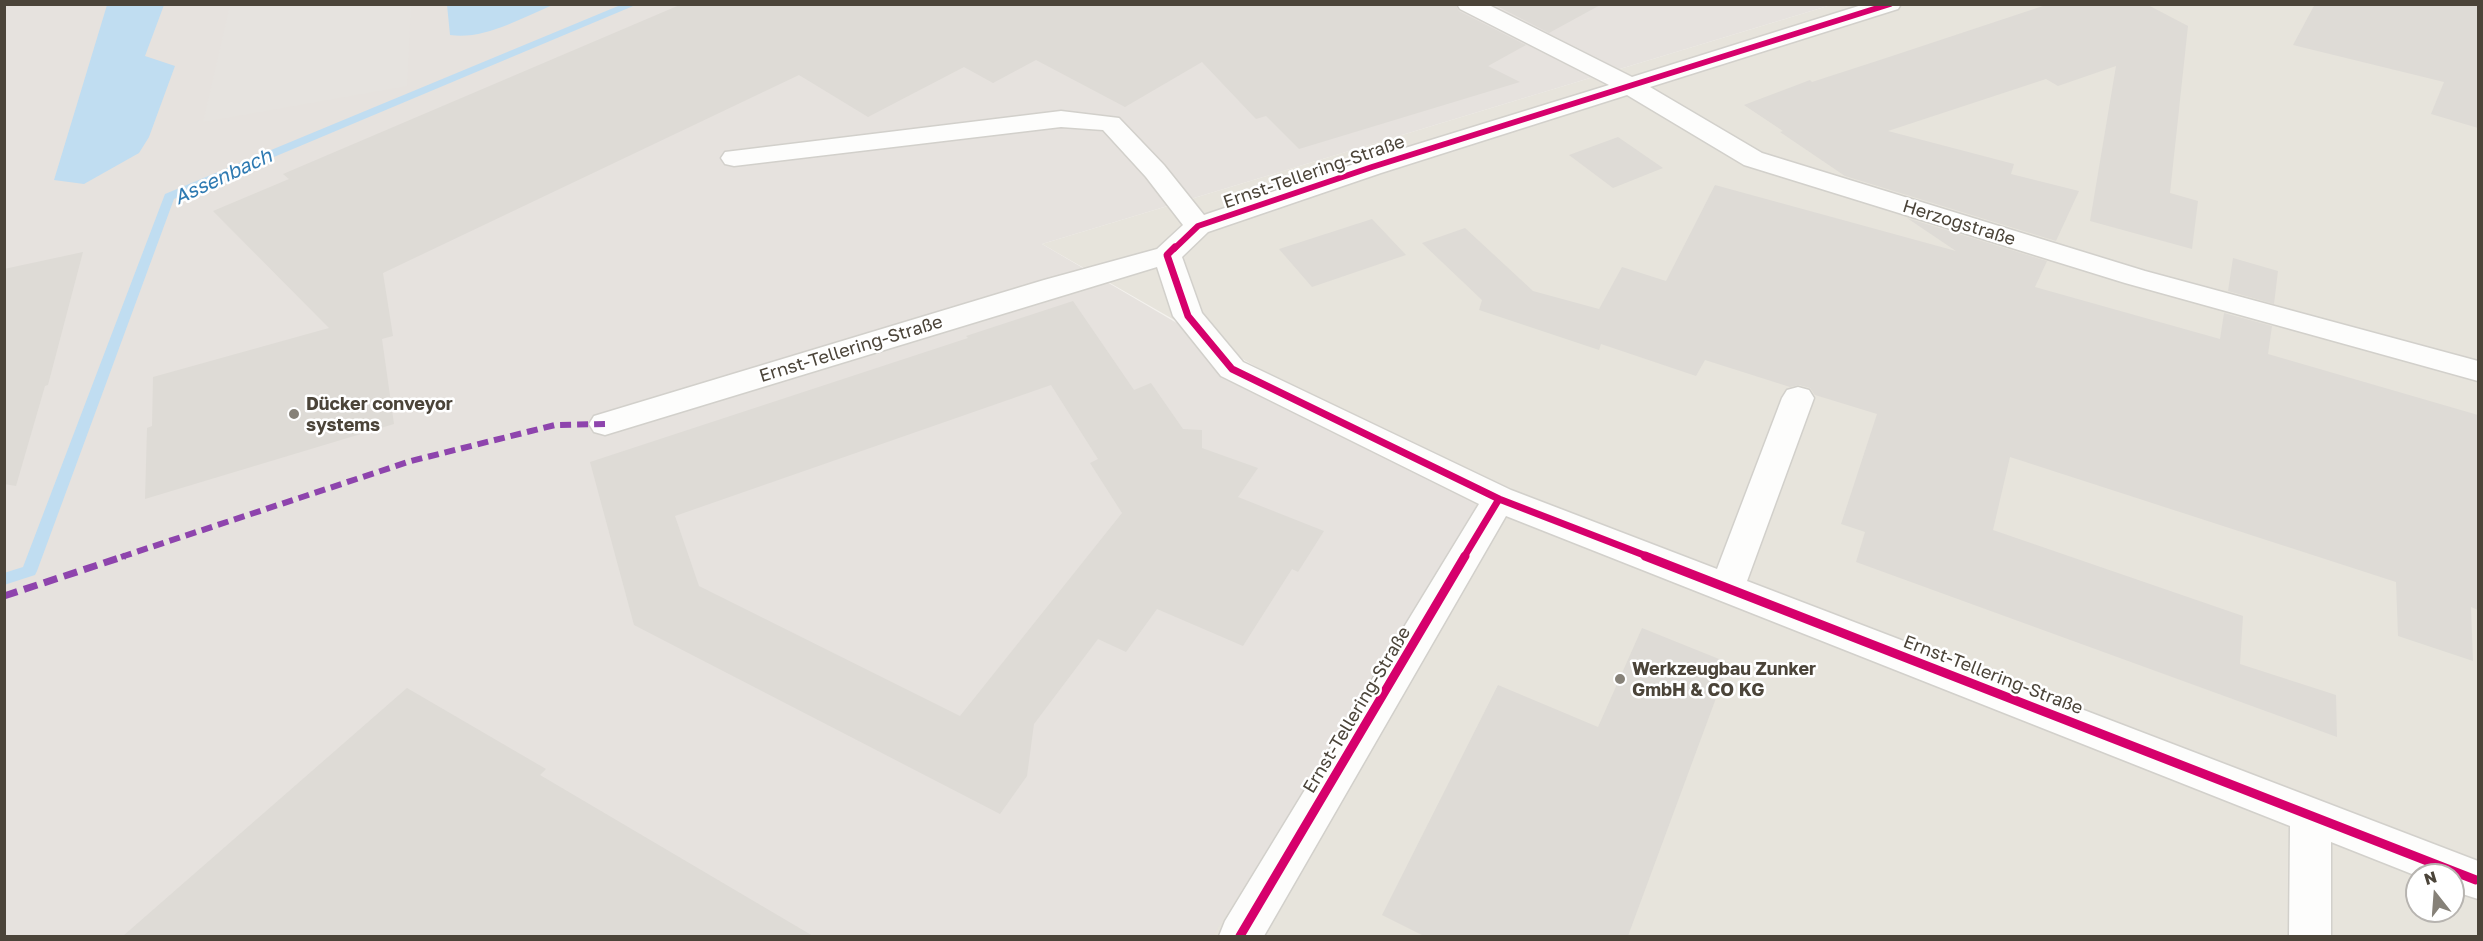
<!DOCTYPE html>
<meta charset="utf-8">
<style>
body{margin:0}
#map{position:relative;width:2483px;height:941px;overflow:hidden;background:#f4f2ee;font-family:"Golos Text",sans-serif}
canvas{display:block}
.frame{position:absolute;inset:0;border:6px solid #4b4439;pointer-events:none}
.north{position:absolute;left:2405px;top:863px;width:60px;height:60px;box-sizing:border-box;background:#fff;border:2px solid #b7b4b0;border-radius:50%;rotate:343deg;font-size:16px;font-weight:700;line-height:24px;text-align:center;color:#4b4439}
.north::after{content:'';display:block;margin:auto;width:21px;height:27px;background:#868178;clip-path:polygon(50% 0,100% 100%,50% 72%,0 100%)}
</style>
<div id="map">
<canvas width="2483" height="941"></canvas>
<div class="frame"></div>
<div class="north">N</div>
</div>
<script>
const ctx = document.querySelector('canvas').getContext('2d');
ctx.lineJoin = 'round';
function paint(path, color) { ctx.fillStyle = color; ctx.fill(path, 'evenodd'); }
function strokePath(path, color, width, dash) { ctx.strokeStyle = color; ctx.lineWidth = width; ctx.lineCap = dash ? 'butt' : 'round'; ctx.setLineDash(dash || []); ctx.stroke(path); }
function label(font, color, halo, rows, align = 'center') {
  ctx.font = font + ' "Golos Text",sans-serif'; ctx.lineWidth = 5; ctx.setLineDash([]); ctx.textBaseline = 'middle'; ctx.strokeStyle = halo; ctx.fillStyle = color; for (const [text, x, y, turn = 0] of rows) {
    ctx.save(); ctx.translate(x, y); ctx.rotate((+turn || 0) * Math.PI / 180); ctx.textAlign = isNaN(turn) ? turn : align; if (halo) ctx.strokeText(text, 0, 0); ctx.fillText(text, 0, 0); ctx.restore();
  }
}
paint(new Path2D(`
 M 1831,5 L 2478,5 L 2478,936 L 1208,936 L 1488,500 L 1042,244 ZM 2417,875 L 2453,875 L 2453,911 L 2417,911 Z`), '#e7e4dc');
paint(new Path2D(`
 M 5,5 L 1831,5 L 1042,244 L 1484,503 L 1213,936 L 5,936 Z`), '#e6e2de');
paint(new Path2D(`
 M 230,5 L 411,5 L 407,86 L 203,122 Z`), '#e6e3df');
paint(new Path2D(`
 M 107,5 L 164,5 L 145,56 L 175,66 L 149,137 L 139,153 L 84,184 L 54,180 Z
 M 447,5 L 447,4 L 553,5 C 521,18 485,40 450,35 Z`), '#c0ddf1');
paint(new Path2D(`
 M 623,4 L 638,4 L 174,199 L 37,571 L 35,575 L 4,585 L 4,573 L 23,567 L 165,194 Z`), '#c0ddf1');
paint(new Path2D(`
 M 682,4 L 1455,4 L 1459,11 L 1526,45 L 1488,66 L 1520,82 L 1299,149 L 1266,116 L 1256,119 L 1202,62 L 1125,107 L 1036,60 L 993,83 L 964,67 L 868,117 L 799,75 L 383,273 L 393,336 L 382,339 L 394,424 L 145,499 L 147,428 L 152,426 L 153,377 L 329,328 L 213,211 L 289,179 L 283,174 Z
 M 1493,4 L 1602,4 L 1549,33 Z
 M 2049,4 L 2146,4 L 2188,26 L 2170,193 L 2198,201 L 2192,249 L 2090,221 L 2116,66 L 2058,86 L 2046,79 L 1888,131 L 2014,164 L 2011,174 L 2079,191 L 2056,241 L 1845,176 L 1780,132 L 1783,131 L 1744,105 L 1810,80 L 1812,82 L 1889,57 Z
 M 2315,4 L 2478,4 L 2478,128 L 2431,114 L 2444,82 L 2293,45 Z
 M 1618,137 L 1663,168 L 1613,188 L 1569,155 Z
 M 1715,185 L 1956,251 L 1907,218 L 2047,261 L 2035,287 L 2220,339 L 2224,313 L 2272,326 L 2268,354 L 2478,415 L 2478,610 L 2471,607 L 2473,661 L 2398,636 L 2396,582 L 2010,457 L 1993,530 L 2243,616 L 2240,664 L 2336,695 L 2337,737 L 1856,562 L 1865,532 L 1841,524 L 1877,414 L 1815,395 L 1810,388 L 1799,385 L 1790,387 L 1705,360 L 1696,376 L 1601,344 L 1599,350 L 1479,310 L 1482,300 L 1422,243 L 1465,228 L 1533,291 L 1599,309 L 1622,267 L 1666,281 Z
 M 1372,219 L 1406,255 L 1312,287 L 1279,249 Z
 M 83,252 L 48,385 L 45,386 L 16,486 L 4,484 L 4,269 Z
 M 2233,258 L 2278,271 L 2274,304 L 2228,291 Z
 M 1073,301 L 1134,390 L 1151,383 L 1183,429 L 1202,430 L 1202,448 L 1258,468 L 1238,497 L 1324,531 L 1298,572 L 1292,569 L 1243,646 L 1157,609 L 1126,652 L 1098,639 L 1034,724 L 1027,776 L 1000,814 L 634,625 L 590,462 L 968,338 L 966,336 ZM 1051,385 L 1098,459 L 1090,463 L 1122,513 L 960,716 L 699,586 L 675,516 Z
 M 1642,628 L 1729,663 L 1628,936 L 1424,936 L 1382,915 L 1498,685 L 1598,727 Z
 M 407,688 L 546,769 L 540,775 L 813,936 L 123,936 Z`), '#dedbd6');
const minor = new Path2D(`
 M 1457,4 L 1487,4 L 1632,77 L 1865,4 L 1901,4 L 1898,9 L 1650,87 L 1762,153 L 2145,271 L 2478,361 L 2478,381 L 2125,283 L 1744,165 L 1627,95 L 1381,173 L 1208,232 L 1182,257 L 1202,313 L 1243,362 L 1511,490 L 1717,569 L 1782,398 L 1787,390 L 1798,387 L 1809,390 L 1814,398 L 1747,581 L 2478,861 L 2478,899 L 2453,891 L 2453,875 L 2417,876 L 2331,842 L 2331,936 L 2289,936 L 2290,826 L 1506,516 L 1264,936 L 1219,936 L 1225,921 L 1479,504 L 1221,376 L 1173,316 L 1157,267 L 605,435 L 594,432 L 589,424 L 594,416 L 1044,280 L 1157,249 L 1183,225 L 1146,177 L 1103,130 L 1061,127 L 734,166 L 725,164 L 721,158 L 725,152 L 1061,111 L 1119,118 L 1164,165 L 1204,215 L 1363,161 L 1609,85 L 1460,9 Z`);
strokePath(minor, '#d2d0cb', 3);
paint(minor, '#fdfdfc');
strokePath(new Path2D(`
 M 121,557 L 411,461 L 555,425 L 605,424`), '#8e44ad', 6, [11, 6]);
strokePath(new Path2D(`
 M 4,596 L 125,556`), '#8e44ad', 7, [14, 7]);
strokePath(new Path2D(`
 M 1174,249 L 1198,226 L 1372,167 L 1890,4`), '#d6006c', 6);
strokePath(new Path2D(`
 M 1175,247 L 1167,255 L 1188,316 L 1232,369 L 1499,499
 M 1464,557 L 1499,499 L 1649,557`), '#d6006c', 7);
strokePath(new Path2D(`
 M 1645,556 L 2476,880
 M 1240,936 L 1465,556`), '#d6006c', 9);
for (const [x, y, r, color] of [
 [294,414,6,"#868178"],
 [1620,679,6,"#868178"]
]) { const dot = new Path2D(); dot.arc(x, y, r, 0, 2 * Math.PI); ctx.fillStyle = color; ctx.fill(dot); strokePath(dot, '#fff', 2); }
label('18px', '#4b4439', '#fff', [
 ["Ernst-Tellering-Straße",1314,172,-19],
 ["Herzogstraße",1959,223,17],
 ["Ernst-Tellering-Straße",851,349,-17],
 ["Ernst-Tellering-Straße",1993,675,21],
 ["Ernst-Tellering-Straße",1357,710,-59]
]);
label('bold 18px', '#4b4439', '#fff', [
 ["Dücker conveyor",306,404],
 ["systems",306,425],
 ["Werkzeugbau Zunker",1632,669],
 ["GmbH & CO KG",1632,690]
], 'left');
label('italic 20px', '#2e7ab2', '#fff', [
 ["Assenbach",223,177,-25]
]);
</script>
